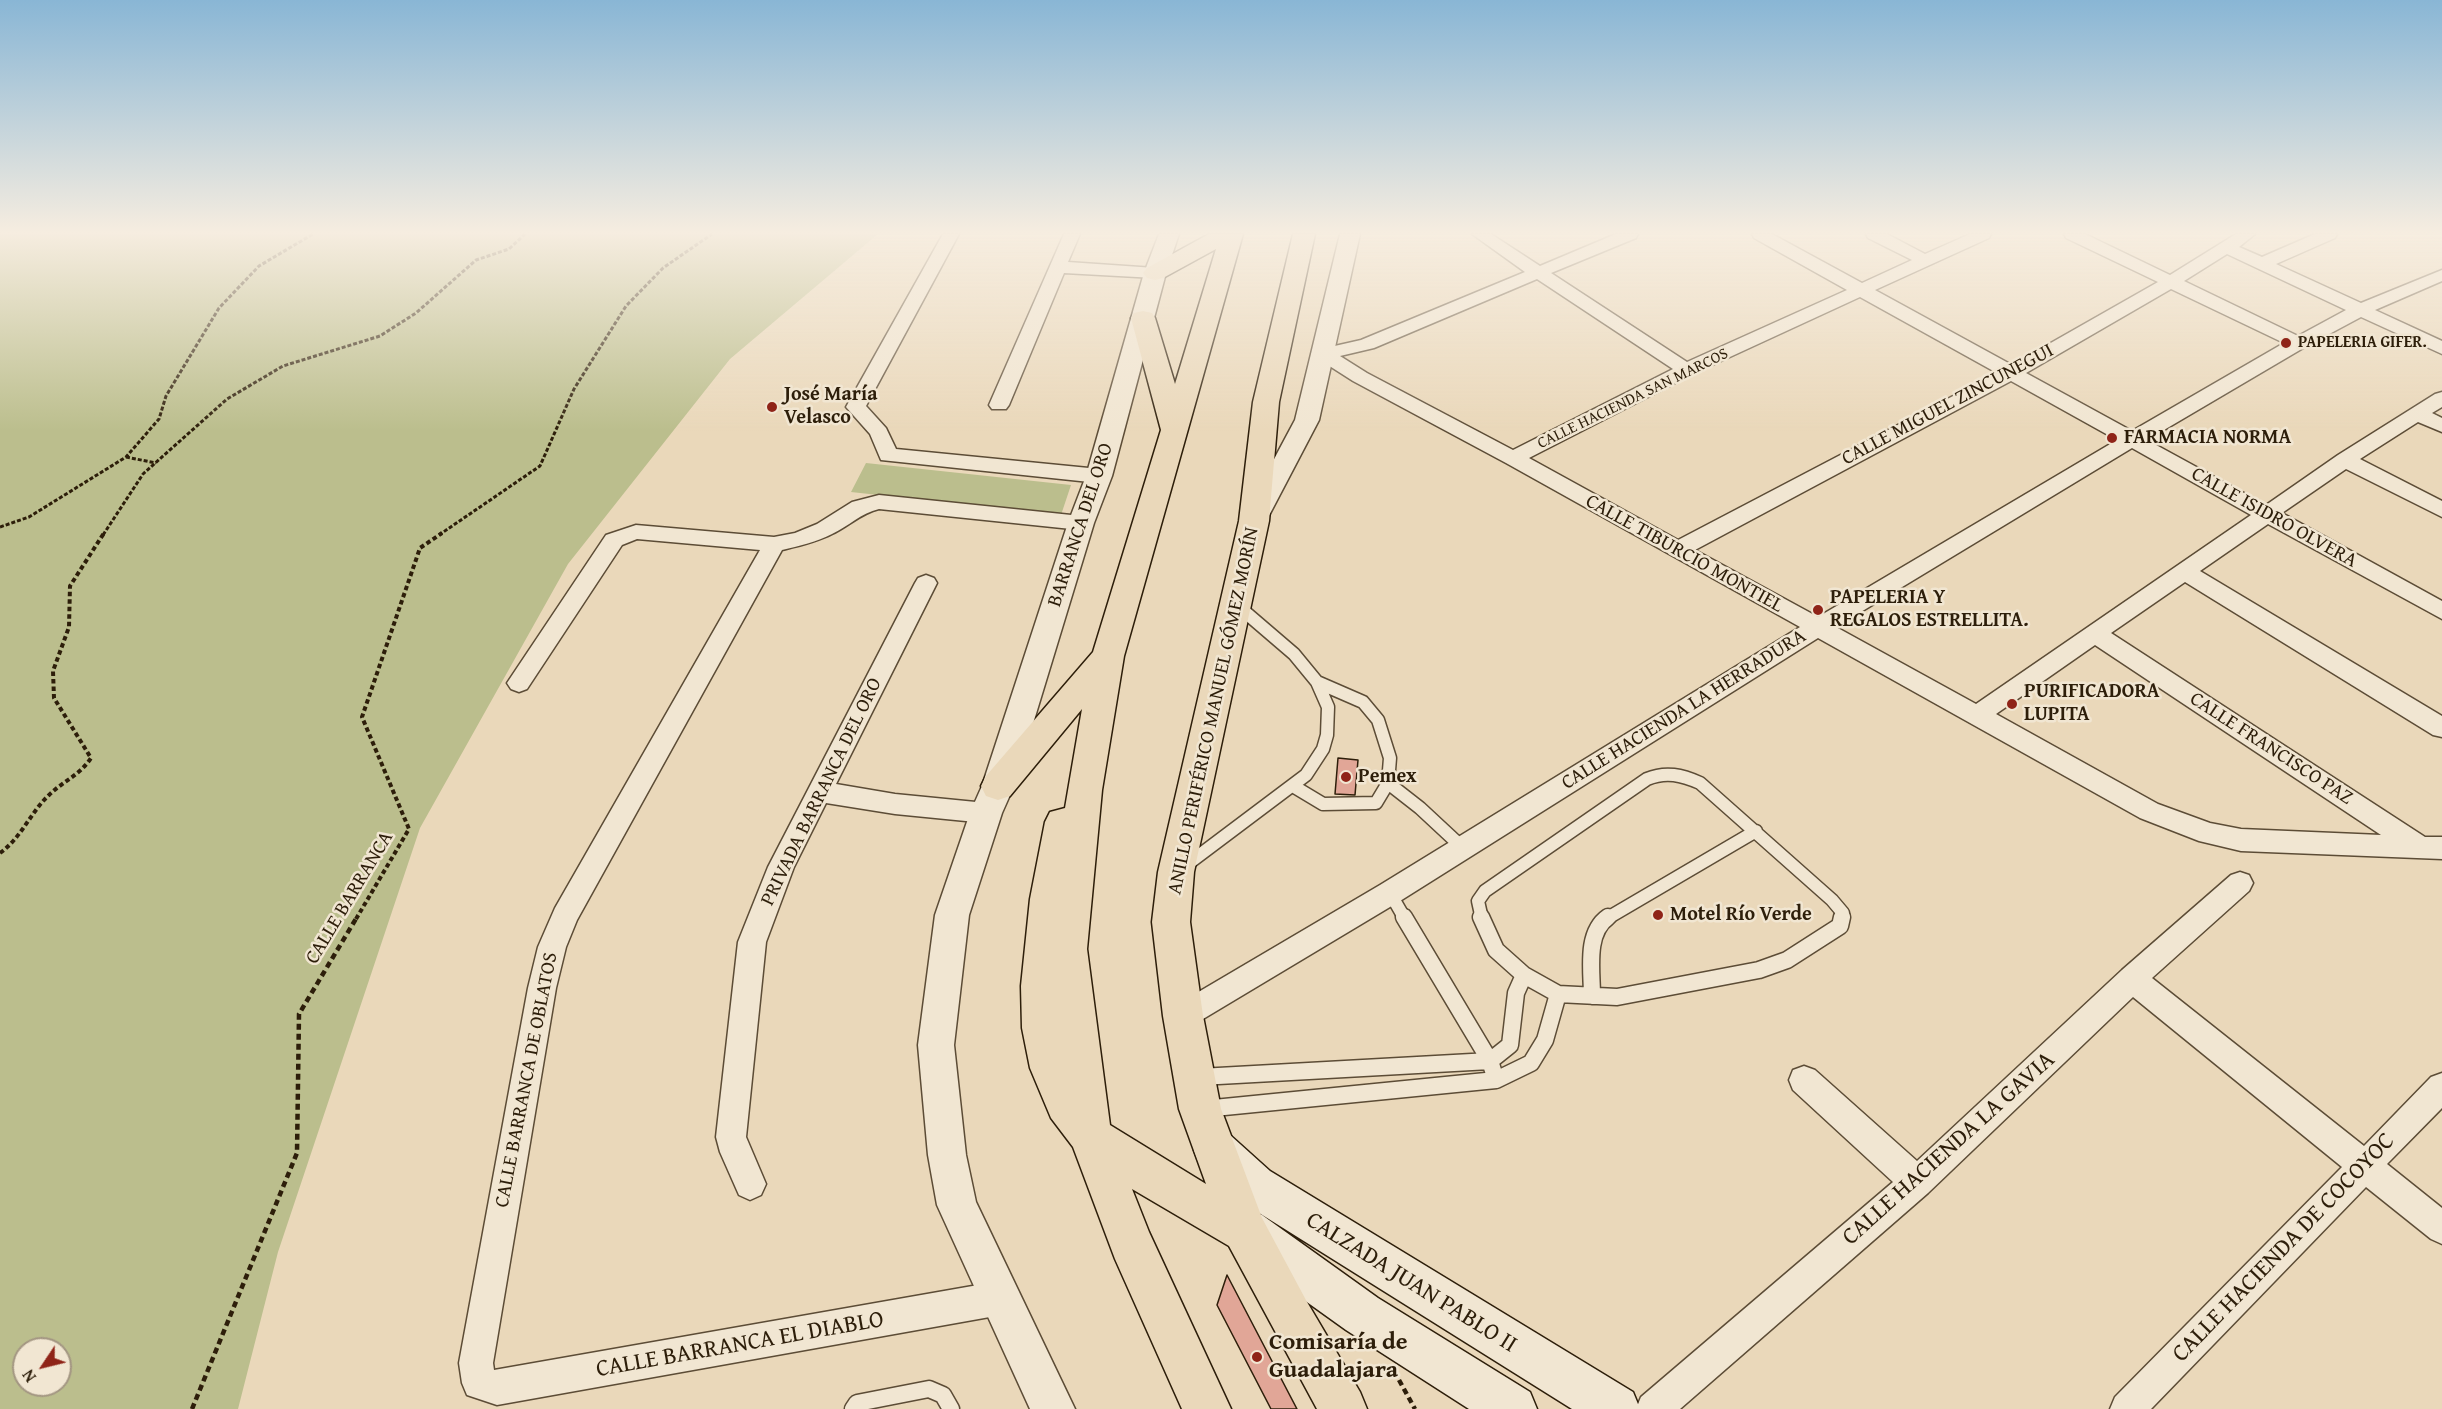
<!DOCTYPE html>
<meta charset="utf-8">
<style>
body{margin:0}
#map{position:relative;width:2442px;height:1409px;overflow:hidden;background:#ead8ba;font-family:"Gentium Book Plus",serif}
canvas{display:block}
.north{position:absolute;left:12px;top:1337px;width:60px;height:60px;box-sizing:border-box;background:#f1e6d2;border:2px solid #a39682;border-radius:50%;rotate:235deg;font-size:16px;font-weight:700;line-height:24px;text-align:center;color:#2d1e0a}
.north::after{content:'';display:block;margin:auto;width:21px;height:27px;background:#8f2418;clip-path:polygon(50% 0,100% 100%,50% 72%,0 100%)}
</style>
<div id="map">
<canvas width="2442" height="1409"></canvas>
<div class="north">N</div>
</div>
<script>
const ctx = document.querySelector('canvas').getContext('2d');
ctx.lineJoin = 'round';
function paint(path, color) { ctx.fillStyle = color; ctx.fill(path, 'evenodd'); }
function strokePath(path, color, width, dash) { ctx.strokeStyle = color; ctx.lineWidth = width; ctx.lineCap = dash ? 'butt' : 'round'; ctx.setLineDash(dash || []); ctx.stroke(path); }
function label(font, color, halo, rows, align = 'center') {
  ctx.font = font + ' "Gentium Book Plus",serif'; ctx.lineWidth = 5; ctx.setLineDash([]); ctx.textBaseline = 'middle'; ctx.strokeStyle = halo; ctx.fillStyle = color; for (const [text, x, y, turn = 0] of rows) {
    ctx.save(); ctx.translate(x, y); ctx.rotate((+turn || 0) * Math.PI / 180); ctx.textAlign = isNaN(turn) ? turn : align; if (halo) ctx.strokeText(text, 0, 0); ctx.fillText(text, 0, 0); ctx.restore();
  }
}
paint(new Path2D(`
 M 0,234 L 878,234 L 730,359 L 568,564 L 420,828 L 278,1252 L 238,1409 L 0,1409 ZM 24,1349 L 60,1349 L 60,1385 L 24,1385 Z
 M 866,463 L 1071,485 L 1061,515 L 851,492 Z`), '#bbbe8d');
const building = new Path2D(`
 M 1338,758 L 1358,760 L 1355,795 L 1335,794 Z
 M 1227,1275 L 1297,1409 L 1271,1409 L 1217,1305 Z`);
paint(building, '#e1a697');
strokePath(building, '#2d1e0a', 1.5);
const serviceFar1 = new Path2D(`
 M 1388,783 L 1420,808 L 1463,848
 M 1293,786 L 1323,804 L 1376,803 L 1388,783 L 1390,758 L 1378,720 L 1363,702 L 1317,682
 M 1185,866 L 1306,775 L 1323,749 L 1327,735 L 1328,707 L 1317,682 L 1294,654 L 1238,606
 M 1390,893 L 1405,919
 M 1482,919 L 1478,901 L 1485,891 L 1647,779 C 1666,771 1682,775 1700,783 L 1832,900 L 1843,913 L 1842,919
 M 1606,919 L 1756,831`);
const service = new Path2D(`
 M 1404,917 L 1490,1061 L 1496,1080
 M 1481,917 L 1496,950 L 1524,975 L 1558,994 L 1617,997 L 1759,970 L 1787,960 L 1840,926 L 1842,917
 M 1592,996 C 1592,971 1585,933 1608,917
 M 1200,1077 L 1490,1061 L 1510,1045 L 1516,993 L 1524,975
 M 1204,1109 L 1496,1080 L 1531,1063 L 1545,1040 L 1558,994
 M 853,1409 L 857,1403 L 929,1389 L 943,1395 L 951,1409`);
const minor = new Path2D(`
 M 943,234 L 959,234 L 866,406 L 886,428 L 896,449 L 1099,469 L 1106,471 L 1109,476 L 1106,481 L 1099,483 L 881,460 L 870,434 L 846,407 Z
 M 1064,234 L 1080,234 L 1068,262 L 1155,268 L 1161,269 L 1164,273 L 1161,277 L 1155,278 L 1064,273 L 1009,405 L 1006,409 L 992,409 L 989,405 Z
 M 1472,234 L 1491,234 L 1540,266 L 1616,234 L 1638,234 L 1636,238 L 1551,273 L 1687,362 L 1847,290 L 1754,238 L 1752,234 L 1772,234 L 1862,283 L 1912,260 L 1868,238 L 1866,234 L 1887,234 L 1925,254 L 1970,234 L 1991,234 L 1989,238 L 1875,290 L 2012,365 L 2158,282 L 2066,238 L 2064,234 L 2085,234 L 2170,275 L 2236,234 L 2255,234 L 2239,247 L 2262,257 L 2315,234 L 2337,234 L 2335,238 L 2276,264 L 2361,303 L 2442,270 L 2442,281 L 2375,310 L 2442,341 L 2442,354 L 2361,317 L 2305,347 L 2147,440 L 2266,505 L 2338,455 L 2435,394 L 2442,392 L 2442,407 L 2432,413 L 2442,418 L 2442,432 L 2418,422 L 2360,459 L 2442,501 L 2442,517 L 2346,469 L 2282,513 L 2442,601 L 2442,619 L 2268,524 L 2200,571 L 2442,716 L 2442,737 L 2433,735 L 2185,582 L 2111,633 L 2425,837 L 2442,837 L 2442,859 L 2241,851 L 2199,841 L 2140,818 L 1818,638 L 1400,901 L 1193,1025 L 1183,1029 L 1173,1025 L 1169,1016 L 1173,1007 L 1380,885 L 1800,627 L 1506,463 L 1353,381 L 1317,358 L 1315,354 L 1317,350 L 1361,340 L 1525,272 ZM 2227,254 L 2346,310 L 2298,336 L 2184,281 ZM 1537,279 L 1673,369 L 1513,450 L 1367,373 L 1340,356 L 1374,348 ZM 2171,289 L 2284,343 L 2132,431 L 2026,373 ZM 1860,297 L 1997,373 L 1678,540 L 1529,458 L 1693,374 ZM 2011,381 L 2117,440 L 1818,617 L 1695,550 ZM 2132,448 L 2251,515 L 1976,704 L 1836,627 ZM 2095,645 L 2381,835 L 2241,829 L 2210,823 L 2158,804 L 1996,714 Z
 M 879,495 L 1081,516 L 1088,518 L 1092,523 L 1088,528 L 1081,530 L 879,509 C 861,513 849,526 832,534 C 817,542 799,546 782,550 L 577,920 L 566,947 L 556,988 L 493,1363 L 494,1370 L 1001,1281 L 1013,1286 L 1018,1298 L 1013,1310 L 1001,1315 L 497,1405 L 467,1395 L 462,1383 L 459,1363 L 528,988 L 538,947 L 555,908 L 760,550 L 637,539 L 622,545 L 527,689 L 519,692 L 511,689 L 507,683 L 606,535 L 636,525 L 774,537 L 795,533 L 817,524 L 852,502 Z
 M 926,575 L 934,578 L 937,583 L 836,784 L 895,794 L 986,803 L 995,806 L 999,813 L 995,820 L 986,823 L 895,814 L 826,803 L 794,867 L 766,942 L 746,1137 L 766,1184 L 761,1195 L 750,1200 L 739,1195 L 720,1152 L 716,1137 L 738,942 L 768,867 L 915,583 L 918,578 Z
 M 2240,872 L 2249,875 L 2253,883 L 2249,891 L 2152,978 L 2364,1146 L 2431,1077 L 2442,1073 L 2442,1108 L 2387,1164 L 2442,1208 L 2442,1244 L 2431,1239 L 2366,1187 L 2151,1409 L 2110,1409 L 2115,1397 L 2342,1167 L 2133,997 L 1928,1193 L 1680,1409 L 1636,1409 L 1641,1397 L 1893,1182 L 1793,1090 L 1789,1080 L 1793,1070 L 1804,1066 L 1815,1070 L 1917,1161 L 2122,970 L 2231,875 Z`);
const tertiary = new Path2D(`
 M 1159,234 L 1179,234 L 1166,273 L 1112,476 L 1094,523 L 1014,786 L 1002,813 L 969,915 L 954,1045 L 966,1155 L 976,1202 L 1075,1409 L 1030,1409 L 937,1205 L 928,1155 L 918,1045 L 935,915 L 970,813 L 982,786 L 1068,523 L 1086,476 L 1144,273 Z
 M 1340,234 L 1360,234 L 1319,420 L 1263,527 L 1254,530 L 1245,527 L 1241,521 L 1295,420 Z`);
const secondary = new Path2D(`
 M 1215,1129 L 1230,1135 L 1270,1171 L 1633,1392 L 1640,1409 L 1572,1409 L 1240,1201 L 1200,1165 L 1194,1150 L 1200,1135 Z
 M 1246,1209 L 1262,1215 L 1378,1298 L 1530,1392 L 1537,1409 L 1469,1409 L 1346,1330 L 1230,1247 L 1224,1231 L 1230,1215 Z`);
const trunk = new Path2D(`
 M 1209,234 L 1243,234 L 1124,656 L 1102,790 L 1087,949 L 1110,1125 L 1206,1184 L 1179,1109 L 1163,1016 L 1152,922 L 1158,872 L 1239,521 L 1253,402 L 1293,234 L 1315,234 L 1279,402 L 1269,521 L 1194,872 L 1190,922 L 1203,1016 L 1221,1109 L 1262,1218 L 1307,1302 L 1360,1392 L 1367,1409 L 1317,1409 L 1229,1246 L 1132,1189 L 1149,1232 L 1231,1409 L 1182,1409 L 1115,1259 L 1073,1147 L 1051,1118 L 1030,1068 L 1022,1028 L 1021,986 L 1030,899 L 1045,822 L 1050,812 L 1065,808 L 1082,709 L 1010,796 L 998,800 L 986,796 L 981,786 L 986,776 L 1093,652 L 1161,430 L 1131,318 L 1134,313 L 1143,311 L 1152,313 L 1155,318 L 1175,384 L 1216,249 L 1163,278 L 1155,280 L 1147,278 L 1143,273 L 1147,268 Z`);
strokePath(serviceFar1, '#5c4c36', 15);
strokePath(service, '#5c4c36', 19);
strokePath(minor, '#5c4c36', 3);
strokePath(tertiary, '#5c4c36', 3);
strokePath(secondary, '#2d1e0a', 3);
strokePath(trunk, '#2d1e0a', 3);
strokePath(new Path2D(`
 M 126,457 L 156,463
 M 0,527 L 29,517 L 126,457 L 159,419 L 166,396 L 219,308 L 259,266 L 313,234
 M 103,535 L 143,474 L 227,399 L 283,366 L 380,336 L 416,313 L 476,260 L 509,249 L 525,234
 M 439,535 L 540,466 L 574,389 L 626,306 L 663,268 L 712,234`), '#2d1e0a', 3, [4, 2]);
strokePath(new Path2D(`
 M 0,853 C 22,837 30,813 49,795 C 62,782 80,775 91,758 L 54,698 L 53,671 L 69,627 L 70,586 L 104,533
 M 356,919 L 409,829 L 362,717 L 420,548 L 442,533`), '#2d1e0a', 4, [4.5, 3]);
strokePath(new Path2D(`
 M 1399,1380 L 1415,1409
 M 192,1409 L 297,1153 L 299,1014 L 357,917`), '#2d1e0a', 4.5, [6, 4]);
strokePath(serviceFar1, '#f1e6d2', 12);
strokePath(service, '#f1e6d2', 16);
paint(minor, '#f1e6d2');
paint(tertiary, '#f1e6d2');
paint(secondary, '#f1e6d2');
paint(trunk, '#ead8ba');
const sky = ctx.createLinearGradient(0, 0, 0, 431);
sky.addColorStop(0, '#89b6d5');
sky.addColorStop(0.54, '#f6ede0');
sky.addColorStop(1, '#f6ede000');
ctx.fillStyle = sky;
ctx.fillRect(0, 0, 2442, 431);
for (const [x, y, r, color] of [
 [2286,343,6,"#8f2418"],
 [772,407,6,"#8f2418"],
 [2112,438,6,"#8f2418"],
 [1818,610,6,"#8f2418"],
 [2012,704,6,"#8f2418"],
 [1346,777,6,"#8f2418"],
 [1658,915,6,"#8f2418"],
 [1257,1357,6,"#8f2418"]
]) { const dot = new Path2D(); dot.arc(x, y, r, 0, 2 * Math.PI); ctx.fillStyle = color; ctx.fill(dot); strokePath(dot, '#f1e6d2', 2); }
label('bold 16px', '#2d1e0a', '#f1e6d2', [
 ["PAPELERIA GIFER.",2298,343]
], 'left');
label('16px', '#2d1e0a', '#f1e6d2', [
 ["CALLE HACIENDA SAN MARCOS",1633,399,-26]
]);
label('bold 20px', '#2d1e0a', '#f1e6d2', [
 ["José María",784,395],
 ["Velasco",784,418],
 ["FARMACIA NORMA",2124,438],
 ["PAPELERIA Y",1830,598],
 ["REGALOS ESTRELLITA.",1830,621],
 ["PURIFICADORA",2024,692],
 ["LUPITA",2024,715],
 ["Pemex",1358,777],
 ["Motel Río Verde",1670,915]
], 'left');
label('20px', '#2d1e0a', '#f1e6d2', [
 ["CALLE MIGUEL ZINCUNEGUI",1948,405,-28],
 ["CALLE ISIDRO OLVERA",2274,518,29],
 ["BARRANCA DEL ORO",1081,525,-72],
 ["CALLE TIBURCIO MONTIEL",1684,554,29],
 ["CALLE HACIENDA LA HERRADURA",1684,710,-32],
 ["ANILLO PERIFÉRICO MANUEL GÓMEZ MORÍN",1214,711,-78],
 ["CALLE FRANCISCO PAZ",2271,749,33],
 ["PRIVADA BARRANCA DEL ORO",822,792,-64],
 ["CALLE BARRANCA",350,898,-59],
 ["CALLE BARRANCA DE OBLATOS",527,1080,-79]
]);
label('24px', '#2d1e0a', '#f1e6d2', [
 ["CALLE HACIENDA LA GAVIA",1949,1149,-42],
 ["CALLE HACIENDA DE COCOYOC",2284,1248,-46],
 ["CALZADA JUAN PABLO II",1411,1283,32],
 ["CALLE BARRANCA EL DIABLO",740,1345,-10]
]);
label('bold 24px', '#2d1e0a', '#f1e6d2', [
 ["Comisaría de",1269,1343],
 ["Guadalajara",1269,1371]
], 'left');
</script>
